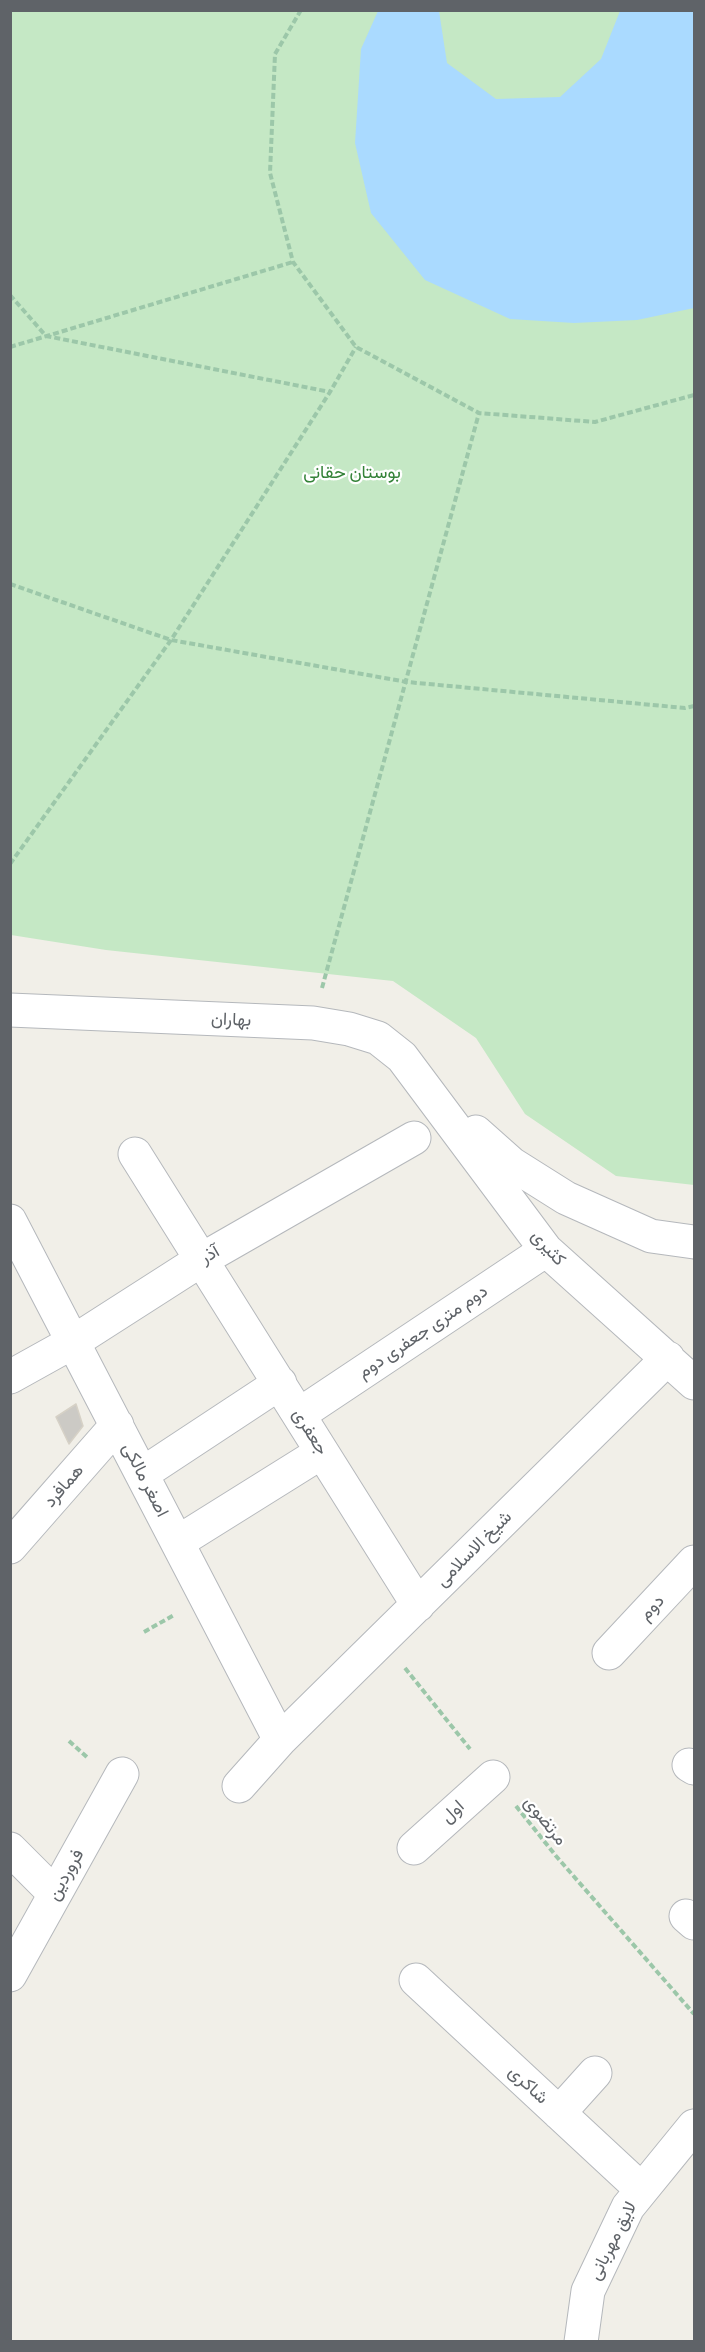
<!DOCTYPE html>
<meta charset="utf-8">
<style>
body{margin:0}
#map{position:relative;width:705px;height:2352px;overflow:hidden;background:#f1efe8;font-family:Manrope,sans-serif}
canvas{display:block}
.frame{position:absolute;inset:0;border:12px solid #5f6368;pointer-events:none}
</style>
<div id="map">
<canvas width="705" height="2352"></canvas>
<div class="frame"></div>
</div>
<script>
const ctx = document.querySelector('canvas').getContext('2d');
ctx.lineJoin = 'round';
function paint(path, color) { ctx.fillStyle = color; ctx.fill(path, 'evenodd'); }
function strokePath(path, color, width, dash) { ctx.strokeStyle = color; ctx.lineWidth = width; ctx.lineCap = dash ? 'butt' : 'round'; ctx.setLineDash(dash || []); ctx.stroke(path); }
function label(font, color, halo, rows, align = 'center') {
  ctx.font = font + ' Manrope,Vazirmatn,sans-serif'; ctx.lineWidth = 4.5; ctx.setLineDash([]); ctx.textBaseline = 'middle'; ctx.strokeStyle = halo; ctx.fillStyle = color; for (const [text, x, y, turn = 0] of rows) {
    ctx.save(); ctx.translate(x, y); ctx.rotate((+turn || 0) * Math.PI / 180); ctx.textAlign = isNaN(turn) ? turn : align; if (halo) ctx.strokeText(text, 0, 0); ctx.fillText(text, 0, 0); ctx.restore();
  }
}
paint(new Path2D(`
 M 10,11 L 694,11 L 694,1185 L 616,1176 L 525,1114 L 476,1038 L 393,981 L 106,950 L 11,935 Z`), '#c5e8c5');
paint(new Path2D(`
 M 378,11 L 439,11 L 447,63 L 496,99 L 560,97 L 601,59 L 620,11 L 694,11 L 694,308 L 637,320 L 574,323 L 510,319 L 425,280 L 371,213 L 355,143 L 361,49 Z`), '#aadaff');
const building = new Path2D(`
 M 76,1404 L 83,1426 L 69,1444 L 56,1417 Z`);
paint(building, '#cccac5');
strokePath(building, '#d6d1c6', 1.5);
const minor = new Path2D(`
 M 10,1010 L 313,1023 L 349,1029 L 378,1038 L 402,1057 L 546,1250 L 694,1383
 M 476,1132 L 512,1164 L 566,1198 L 651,1236 L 694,1242
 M 135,1154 L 418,1605
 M 10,1221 L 280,1740
 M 10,1377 L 73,1342 L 201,1260 L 414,1138
 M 300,1414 L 546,1250
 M 142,1474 L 280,1383
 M 178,1542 L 322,1452
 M 10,1547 L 117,1425
 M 609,1653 L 694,1562
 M 689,1765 L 694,1768
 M 239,1786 L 280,1740 L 668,1358
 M 414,1848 L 493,1777
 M 10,1849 L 55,1894
 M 686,1916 L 694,1923
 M 10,1975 L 122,1774
 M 416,1980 L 641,2189
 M 559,2113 L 595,2073
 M 581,2342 L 588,2291 L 628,2207 L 694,2126`);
strokePath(minor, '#b5b8bc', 35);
strokePath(new Path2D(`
 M 301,10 L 275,54 L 270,173 L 293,262 L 356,347 L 479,413 L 595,422 L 694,395
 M 10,295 L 46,336 L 330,392
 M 10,347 L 293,262
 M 10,584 L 171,640 L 407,682 L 685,708 L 694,706
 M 10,864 L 171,640 L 330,392 L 356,347
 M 322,988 L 479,413
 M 144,1632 L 174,1615
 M 405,1668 L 470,1749
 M 69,1741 L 89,1759
 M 516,1806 L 556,1856 L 694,2014`), '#9cc7a9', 4, [6, 3]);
strokePath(minor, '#fff', 33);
label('18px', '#348238', '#fff', [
 ["بوستان حقانی",352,473]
]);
label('18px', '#5f6368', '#fff', [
 ["بهاران",231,1020,2],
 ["کثیری",548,1248,48],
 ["آذر",210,1255,-30],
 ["دوم متری جعفری دوم",423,1332,-34],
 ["جعفری",310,1432,58],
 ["اصغر مالکی",145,1480,63],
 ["همافرد",64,1486,-49],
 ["شیخ الاسلامی",474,1549,-45],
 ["دوم",652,1608,-47],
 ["اول",453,1812,-42],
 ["مرتضوی",545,1821,51],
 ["فروردین",66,1875,-61],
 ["شاکری",528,2085,43],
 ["لایق مهربانی",613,2241,-63]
]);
</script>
